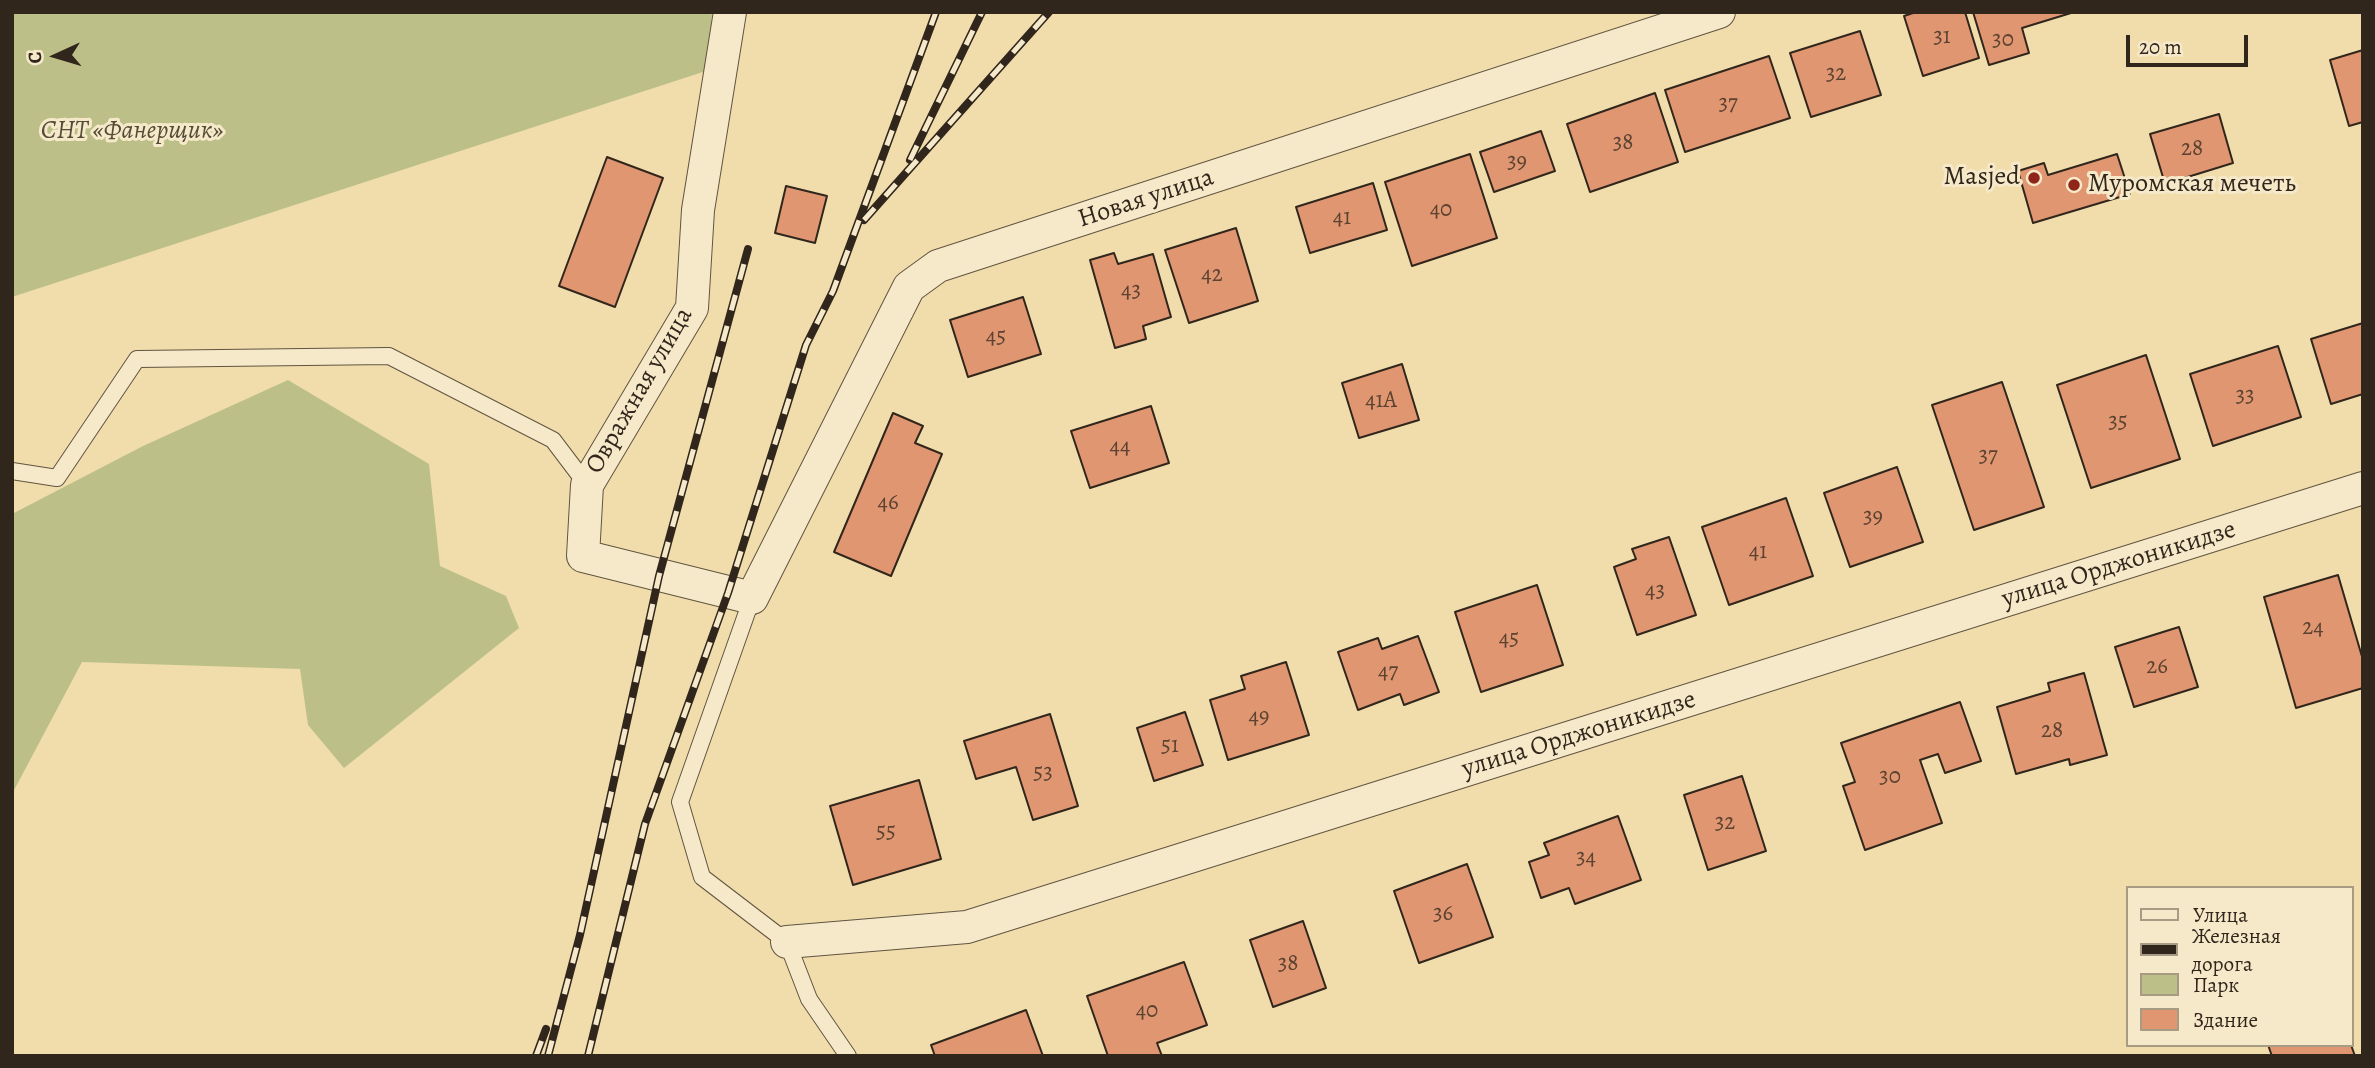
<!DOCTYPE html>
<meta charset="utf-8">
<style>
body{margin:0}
#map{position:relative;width:2375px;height:1068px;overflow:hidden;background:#f1ddac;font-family:Alegreya,serif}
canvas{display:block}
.frame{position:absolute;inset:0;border:14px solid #31261c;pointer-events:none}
.legend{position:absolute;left:2126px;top:886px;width:228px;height:161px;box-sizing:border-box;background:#f6e9c9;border:2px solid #a79b84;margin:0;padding:9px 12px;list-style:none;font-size:21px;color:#31261c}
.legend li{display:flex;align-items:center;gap:14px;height:35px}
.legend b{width:35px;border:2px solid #a79b84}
.north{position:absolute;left:21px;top:21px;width:70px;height:70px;-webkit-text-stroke:5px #f6e9c9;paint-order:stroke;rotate:266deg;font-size:19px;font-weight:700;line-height:28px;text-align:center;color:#31261c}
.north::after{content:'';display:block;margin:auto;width:24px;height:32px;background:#31261c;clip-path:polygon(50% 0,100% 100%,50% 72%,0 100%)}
.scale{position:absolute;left:2126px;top:35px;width:122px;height:32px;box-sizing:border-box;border:4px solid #31261c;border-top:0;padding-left:9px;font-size:21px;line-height:24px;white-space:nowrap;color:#31261c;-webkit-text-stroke:5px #f6e9c9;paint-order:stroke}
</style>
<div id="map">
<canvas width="2375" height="1068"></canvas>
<div class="frame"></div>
<ul class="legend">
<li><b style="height:9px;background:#f6e9c9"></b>Улица</li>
<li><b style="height:9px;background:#31261c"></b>Железная дорога</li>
<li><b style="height:19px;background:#bcc088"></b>Парк</li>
<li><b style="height:19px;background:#df9671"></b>Здание</li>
</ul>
<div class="north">С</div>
<div class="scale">20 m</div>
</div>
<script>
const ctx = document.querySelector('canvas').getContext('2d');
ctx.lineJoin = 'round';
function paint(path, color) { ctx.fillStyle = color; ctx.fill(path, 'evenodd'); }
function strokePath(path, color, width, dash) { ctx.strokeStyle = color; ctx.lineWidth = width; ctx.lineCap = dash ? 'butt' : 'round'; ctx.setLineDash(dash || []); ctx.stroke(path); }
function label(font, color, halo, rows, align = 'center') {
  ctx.font = font + ' Alegreya,serif'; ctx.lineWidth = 6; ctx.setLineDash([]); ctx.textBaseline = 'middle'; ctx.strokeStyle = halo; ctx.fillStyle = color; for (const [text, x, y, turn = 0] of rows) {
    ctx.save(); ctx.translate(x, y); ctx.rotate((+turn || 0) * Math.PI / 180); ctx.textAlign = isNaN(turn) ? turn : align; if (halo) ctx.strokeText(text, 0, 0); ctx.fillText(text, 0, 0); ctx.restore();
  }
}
paint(new Path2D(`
 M 12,12 L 712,12 L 709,70 L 12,297 Z
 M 288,380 L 429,464 L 440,566 L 506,596 L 519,628 L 344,768 L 308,725 L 300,669 L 82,662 L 12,794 L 12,514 L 143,446 Z`), '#bcc088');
const building = new Path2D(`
 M 1916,12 L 1965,12 L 1979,58 L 1923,76 L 1904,16 Z
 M 1973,12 L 2071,12 L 2071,13 L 2022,28 L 2029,53 L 1989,65 Z
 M 1860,31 L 1881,95 L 1811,117 L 1790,53 Z
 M 2363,50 L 2363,122 L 2349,126 L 2330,60 Z
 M 1769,56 L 1790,118 L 1685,152 L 1665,90 Z
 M 1655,93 L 1678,162 L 1590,192 L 1567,124 Z
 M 2219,114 L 2233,163 L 2165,184 L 2150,134 Z
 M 1541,131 L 1555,171 L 1494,192 L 1480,152 Z
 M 1470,154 L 1497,238 L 1412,266 L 1385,182 Z
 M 2117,154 L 2130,194 L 2033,223 L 2018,171 L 2044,163 L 2048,175 Z
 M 607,157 L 663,178 L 615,307 L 559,286 Z
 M 1373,183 L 1387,230 L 1310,253 L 1296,207 Z
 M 786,186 L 827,196 L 815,243 L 775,233 Z
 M 1236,228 L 1258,301 L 1189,323 L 1165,250 Z
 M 1114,253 L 1118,264 L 1153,254 L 1171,317 L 1143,326 L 1146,339 L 1115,348 L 1090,260 Z
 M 1023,297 L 1041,354 L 968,377 L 950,320 Z
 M 2363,323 L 2363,394 L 2331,404 L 2311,339 Z
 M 2278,346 L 2301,417 L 2213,446 L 2190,374 Z
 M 2146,355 L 2180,459 L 2091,488 L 2057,385 Z
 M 1402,364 L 1419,420 L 1359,438 L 1342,383 Z
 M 2002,382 L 2044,507 L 1974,530 L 1932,405 Z
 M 1151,406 L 1169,463 L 1090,488 L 1071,431 Z
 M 893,413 L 923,426 L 915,443 L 942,454 L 891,576 L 834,552 Z
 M 1897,467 L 1923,542 L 1850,567 L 1824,493 Z
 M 1786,498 L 1813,576 L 1729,605 L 1702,527 Z
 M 1669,537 L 1696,615 L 1637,635 L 1614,567 L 1636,559 L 1632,549 Z
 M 2338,575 L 2363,660 L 2363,688 L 2296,708 L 2264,597 Z
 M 1537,585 L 1563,665 L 1481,692 L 1455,612 Z
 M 2179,627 L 2198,687 L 2134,707 L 2115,647 Z
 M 1418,636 L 1439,692 L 1404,705 L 1400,694 L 1358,710 L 1338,652 L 1378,638 L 1382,649 Z
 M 1286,662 L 1309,735 L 1228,760 L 1210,700 L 1245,689 L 1241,676 Z
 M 2084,673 L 2107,755 L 2070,765 L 2069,759 L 2016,774 L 1997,707 L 2050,691 L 2048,683 Z
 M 1960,702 L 1981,761 L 1945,773 L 1938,754 L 1920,760 L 1942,823 L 1865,850 L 1843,786 L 1855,782 L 1841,743 Z
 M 1185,712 L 1203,765 L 1154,781 L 1137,728 Z
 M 1050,714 L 1078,806 L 1033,820 L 1016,767 L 976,779 L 964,741 Z
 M 1742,776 L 1766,851 L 1708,870 L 1684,795 Z
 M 919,780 L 941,859 L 853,885 L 830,806 Z
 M 1618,816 L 1641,880 L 1575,904 L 1569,888 L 1541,898 L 1529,862 L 1549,855 L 1544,843 Z
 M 1467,864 L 1493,937 L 1419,963 L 1394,891 Z
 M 1303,921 L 1326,988 L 1273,1007 L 1250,940 Z
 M 1184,962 L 1207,1025 L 1157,1043 L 1162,1056 L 1108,1056 L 1087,996 Z
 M 1026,1010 L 1043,1056 L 935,1056 L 931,1045 Z
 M 2268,1045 L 2351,1045 L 2355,1056 L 2272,1056 Z`);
paint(building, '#df9671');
strokePath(building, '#31261c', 2);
const lane = new Path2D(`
 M 12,471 L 57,478 L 137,359 L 389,356 L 553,440 L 587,485
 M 752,598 L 680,802 L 702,877 L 787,942 L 809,999 L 848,1056`);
const street = new Path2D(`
 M 730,12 L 698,210 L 692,308 L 587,485 L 583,556 L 752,598 L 909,287 L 938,266 L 1719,12
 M 787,942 L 967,927 L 2363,488`);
strokePath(lane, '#615440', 18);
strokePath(street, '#615440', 34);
strokePath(lane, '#f6e9c9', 16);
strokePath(street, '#f6e9c9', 32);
const rail = new Path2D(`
 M 910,160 L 982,12
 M 864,220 L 1049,12
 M 536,1056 L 546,1029
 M 548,1056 L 580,935 L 659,576 L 748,249
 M 588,1056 L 645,824 L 728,593 L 806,345 L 833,291 L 936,12`);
strokePath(rail, '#31261c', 8);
strokePath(rail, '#f6e9c9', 5, [16]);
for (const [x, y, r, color] of [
 [2034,178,7,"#8f2418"],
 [2074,185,7,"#8f2418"]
]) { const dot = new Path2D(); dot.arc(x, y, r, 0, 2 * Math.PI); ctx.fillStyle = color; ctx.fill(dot); strokePath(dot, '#f6e9c9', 2.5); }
label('23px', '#5c4231', null, [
 ["31",1942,37],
 ["30",2003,40],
 ["32",1836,74],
 ["37",1728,104],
 ["38",1623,143],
 ["28",2192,149],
 ["39",1517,162],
 ["40",1441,210],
 ["41",1342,218],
 ["42",1212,275],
 ["43",1131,291],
 ["45",996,337],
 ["33",2245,396],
 ["41А",1381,401],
 ["35",2118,422],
 ["44",1120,447],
 ["37",1988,456],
 ["46",888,503],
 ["39",1873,517],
 ["41",1758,552],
 ["43",1655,591],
 ["24",2313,628],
 ["45",1509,639],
 ["26",2157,667],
 ["47",1388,672],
 ["49",1259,717],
 ["28",2052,731],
 ["51",1170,746],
 ["53",1043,773],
 ["30",1890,777],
 ["32",1725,823],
 ["55",886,832],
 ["34",1586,858],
 ["36",1443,914],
 ["38",1288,964],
 ["40",1147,1011]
]);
label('italic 26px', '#544c37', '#f6e9c9', [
 ["СНТ «Фанерщик»",132,132]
]);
label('26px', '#31261c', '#f6e9c9', [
 ["Masjed",2020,178],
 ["Муромская мечеть",2088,185,"left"]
], 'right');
label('26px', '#31261c', '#f6e9c9', [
 ["Новая улица",1146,199,-18],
 ["Овражная улица",640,391,-60],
 ["улица Орджоникидзе",2119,565,-17],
 ["улица Орджоникидзе",1579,735,-17]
]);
</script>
